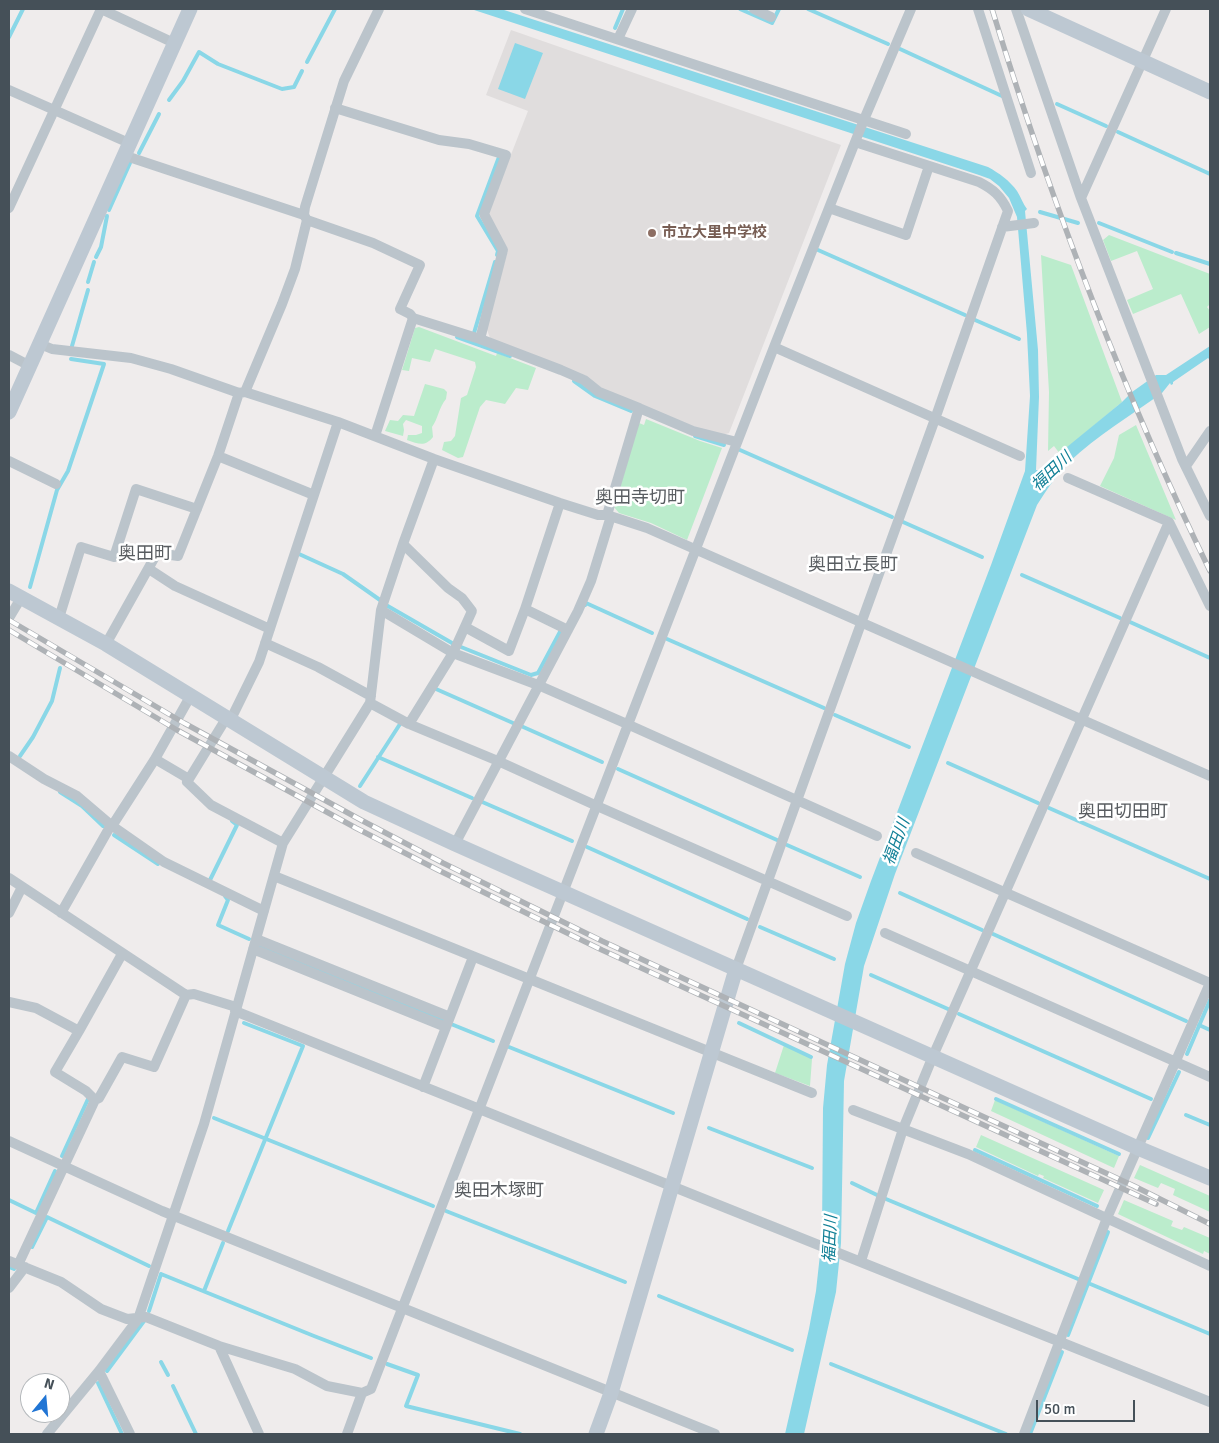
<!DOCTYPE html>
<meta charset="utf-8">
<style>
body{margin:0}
#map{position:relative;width:1219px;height:1443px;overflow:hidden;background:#efecec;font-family:Signika,sans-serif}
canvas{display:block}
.frame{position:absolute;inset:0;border:10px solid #455058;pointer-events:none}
.north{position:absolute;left:20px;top:1373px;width:50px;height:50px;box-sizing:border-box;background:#fff;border:1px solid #b5b9bc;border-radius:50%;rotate:17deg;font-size:14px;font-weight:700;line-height:20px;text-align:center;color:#455058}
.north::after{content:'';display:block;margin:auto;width:18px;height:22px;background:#2175d4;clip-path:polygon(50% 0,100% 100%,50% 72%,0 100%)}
.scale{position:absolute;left:1036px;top:1400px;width:99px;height:22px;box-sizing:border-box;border:2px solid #455058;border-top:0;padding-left:6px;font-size:15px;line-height:18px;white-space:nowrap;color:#455058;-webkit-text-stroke:4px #fff;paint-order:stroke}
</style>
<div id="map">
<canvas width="1219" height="1443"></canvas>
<div class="frame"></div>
<div class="north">N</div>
<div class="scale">50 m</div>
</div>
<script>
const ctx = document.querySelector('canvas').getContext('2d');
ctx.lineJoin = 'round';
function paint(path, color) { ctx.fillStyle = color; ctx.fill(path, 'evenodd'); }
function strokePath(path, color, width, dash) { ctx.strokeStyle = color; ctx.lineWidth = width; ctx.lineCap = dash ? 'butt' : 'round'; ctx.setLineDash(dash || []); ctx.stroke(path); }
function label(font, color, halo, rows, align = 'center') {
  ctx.font = font + ' Signika,"Noto Sans JP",sans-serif'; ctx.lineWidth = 5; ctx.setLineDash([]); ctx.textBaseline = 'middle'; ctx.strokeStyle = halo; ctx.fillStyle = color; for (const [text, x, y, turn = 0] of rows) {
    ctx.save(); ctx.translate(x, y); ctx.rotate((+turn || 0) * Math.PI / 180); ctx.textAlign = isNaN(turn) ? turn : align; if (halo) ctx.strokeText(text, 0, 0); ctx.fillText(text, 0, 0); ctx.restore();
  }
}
paint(new Path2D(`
 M 511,30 L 841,145 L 729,433 L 722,435 L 691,427 L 604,390 L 584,376 L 490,338 L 486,327 L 508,250 L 489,217 L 489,211 L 528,111 L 486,95 Z`), '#e0dddd');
paint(new Path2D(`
 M 1109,235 L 1210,274 L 1210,304 L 1207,307 L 1210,311 L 1210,327 L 1199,334 L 1181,294 L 1133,314 L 1127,300 L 1153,289 L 1137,251 L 1111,261 L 1103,240 Z
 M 1041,255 L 1071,265 L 1122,402 L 1060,454 L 1054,446 L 1048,451 L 1049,392 Z
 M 419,327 L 496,356 L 497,353 L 536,368 L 528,390 L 516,388 L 505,404 L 486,400 L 480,407 L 463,457 L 458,458 L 442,450 L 444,442 L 451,441 L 455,436 L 461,398 L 467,395 L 476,367 L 475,362 L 435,349 L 430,362 L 412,358 L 409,371 L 402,370 L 415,328 Z
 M 425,384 L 444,389 L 447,392 L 446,399 C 439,407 438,419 432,427 L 433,437 C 425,447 419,444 407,440 L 408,435 L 416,435 L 422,433 L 422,426 L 406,420 L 403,424 L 404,430 L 403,436 L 385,431 L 390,420 L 398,421 L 403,415 L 414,416 Z
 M 646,419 L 700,441 L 722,448 L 687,540 L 651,523 L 619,513 L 614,507 L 639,423 L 644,425 Z
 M 1136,425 L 1176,520 L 1100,486 L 1114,458 L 1119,435 Z
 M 784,1045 L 812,1059 L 810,1086 L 775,1073 Z
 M 995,1100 L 1119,1156 L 1114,1168 L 991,1111 Z
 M 981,1135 L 1104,1190 L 1098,1203 L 1043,1178 L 1044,1176 L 1039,1174 L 1038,1176 L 976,1147 Z
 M 1140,1165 L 1210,1196 L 1210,1212 L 1173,1195 L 1175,1189 L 1161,1183 L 1158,1188 L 1134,1178 Z
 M 1124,1200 L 1173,1221 L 1171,1226 L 1182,1230 L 1184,1227 L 1210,1238 L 1210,1254 L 1204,1251 L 1203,1254 L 1118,1214 Z`), '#bbeccc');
paint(new Path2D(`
 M 471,9 L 501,9 L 988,167 C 999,173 1010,181 1017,191 C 1021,197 1023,204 1027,209 L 1025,211 L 1038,350 L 1039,397 L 1036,470 L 1042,471 L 1067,447 L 1122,402 L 1132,392 L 1156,375 L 1166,375 L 1210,346 L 1210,360 L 1208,358 L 1173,382 L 1173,384 L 1171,385 L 1170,383 L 1162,393 C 1131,415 1097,436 1069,462 C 1056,475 1046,491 1037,505 L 895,874 L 864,966 L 844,1081 L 841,1243 L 836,1292 L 804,1434 L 785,1434 L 809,1329 L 816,1291 L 822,1236 L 823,1108 L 827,1065 L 845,964 L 856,923 L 871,881 L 991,565 L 1025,471 L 1030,396 L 1027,334 L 1017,217 L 1009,198 L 999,186 L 990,179 L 979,175 Z
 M 515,43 L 543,53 L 525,99 L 498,89 Z`), '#8ad7e7');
strokePath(new Path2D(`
 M 740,9 L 772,23 L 779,9
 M 808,9 L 888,44
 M 615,28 L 623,9
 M 9,37 L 23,9
 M 900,49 L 1002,96
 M 307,62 L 335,9
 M 169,100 L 183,81 L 199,52 L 218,64 L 282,89 L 294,87 L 302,71
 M 1057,104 L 1106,126
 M 1118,132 L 1210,174
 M 139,153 L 159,114
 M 109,210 L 130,163
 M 1040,212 L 1078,223
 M 1099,223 L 1172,252
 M 818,250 L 965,315
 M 1176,253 L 1210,264
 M 497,255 L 498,251 L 477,216 L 499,157
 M 96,257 L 101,247 L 107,216
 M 88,282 L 94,262
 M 975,320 L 1019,339
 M 474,333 L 495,262
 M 457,337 L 510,356
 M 72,346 L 88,290
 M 574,381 L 595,396 L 631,411
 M 695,436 L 724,445
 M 740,450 L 892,517
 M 903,522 L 982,557
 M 299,554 L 343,574 L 380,600
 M 1022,575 L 1120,618
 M 30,587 L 57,490 L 68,471 L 104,364 L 71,359
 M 386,605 L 452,643
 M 585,605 L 586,603 L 652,633
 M 1130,622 L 1210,658
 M 667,639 L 824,708
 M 461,647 L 531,675 L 538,673 L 561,630
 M 436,689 L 513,723
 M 835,715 L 909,747
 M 521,726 L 602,762
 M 20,756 L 33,737 L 52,701 L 60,668
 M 378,757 L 472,798
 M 948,763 L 1038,803
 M 618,769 L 777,840
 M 360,786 L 400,724
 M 60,792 L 82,806 L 103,826
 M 480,801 L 572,841
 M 1049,808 L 1210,879
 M 114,835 L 158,864
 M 787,845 L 860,877
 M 587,847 L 747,919
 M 210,880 L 237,825 L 232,821
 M 900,893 L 982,930
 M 225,896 L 228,900 L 218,925 L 249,939
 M 760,927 L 834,959
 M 993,934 L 1186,1021
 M 260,946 L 445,1021
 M 871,975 L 948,1009
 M 959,1014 L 1151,1099
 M 739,1023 L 811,1057
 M 451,1024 L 493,1041
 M 1199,1025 L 1210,1030
 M 509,1047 L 673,1113
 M 1187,1054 L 1210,1000
 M 996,1099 L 1119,1154
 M 1186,1115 L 1210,1125
 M 214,1118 L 433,1206
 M 709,1128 L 812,1168
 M 1148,1138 L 1179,1072
 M 975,1150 L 1097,1206
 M 62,1156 L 88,1099
 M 852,1183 L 877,1195
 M 886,1199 L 1078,1279
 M 9,1200 L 36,1213 L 55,1171
 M 446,1211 L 625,1282
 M 228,1231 L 303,1046 L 244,1023
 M 32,1247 L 47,1217 L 149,1266
 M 9,1267 L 14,1269
 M 1088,1283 L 1210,1334
 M 204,1291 L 223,1243
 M 659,1296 L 792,1350
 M 149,1311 L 161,1274 L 314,1336 L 371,1358
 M 1068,1335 L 1108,1232
 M 161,1362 L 168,1375
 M 387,1364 L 418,1375 L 406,1406 L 520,1434
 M 831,1364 L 1006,1434
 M 107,1371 L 144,1321
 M 98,1383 L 122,1434
 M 173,1386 L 196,1434
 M 1030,1434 L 1062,1352`), '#8ad7e7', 4);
strokePath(new Path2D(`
 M 101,9 L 174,43
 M 525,9 L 906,134
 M 754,9 L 771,17
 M 978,9 L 1031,173
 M 1016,9 L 1081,198 L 1182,459 L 1210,516
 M 618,39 L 632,9
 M 9,90 L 129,143
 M 335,108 L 439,140 L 469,144 L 506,155 L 484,214 L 503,250 L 480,339 L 561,370 L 584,380 L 599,392 L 639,408 L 607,515
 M 123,155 L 304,215
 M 1081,198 L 1166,9
 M 9,208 L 101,9
 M 829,208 L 906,235 L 929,166
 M 307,220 L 373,243 L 420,265 L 400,309 L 410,314 L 413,318 L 480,339
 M 1002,227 L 1034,223
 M 40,344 L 52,349 L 131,358 L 171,369 L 239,393 L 245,392 L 338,422 L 434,459 L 560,503 L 598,515 L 607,515 L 647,528 L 1210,776
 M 774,347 L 1020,456
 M 9,355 L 30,366
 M 245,392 L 282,304 L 295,269 L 307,220 L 304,215 L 305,207 L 344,81 L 379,9
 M 639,408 L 693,431 L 737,442
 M 375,436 L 413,318
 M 218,456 L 314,495
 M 434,459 L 403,544 L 381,610 L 453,653 L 538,685 L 627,724 L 877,836
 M 9,461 L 56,484
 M 1186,466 L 1210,431
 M 1169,522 L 1210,606
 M 403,544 L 448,588 L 462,598 L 472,611 L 453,653 L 409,724
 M 149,569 L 175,586 L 270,629
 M 525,609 L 560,503
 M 381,610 L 370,703 L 409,724 L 498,761 L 597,806 L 847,916
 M 9,618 L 21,598
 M 59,618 L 81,547 L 114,557 L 136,489 L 197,509
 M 465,627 L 509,651 L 525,609 L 568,630
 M 265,643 L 318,667 L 371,696
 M 106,644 L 157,553 L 178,556 L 218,456 L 239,393
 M 231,719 L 259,662 L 338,422
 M 9,756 L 44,779 L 77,796 L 111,825 L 164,862 L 264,911
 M 155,759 L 189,779 L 187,782 L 211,805 L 283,843
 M 189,779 L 227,717
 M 112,826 L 155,759 L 191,695
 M 455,844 L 578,611 L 591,581 L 611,516
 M 916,853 L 1210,983
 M 274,876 L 812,1093
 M 9,878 L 186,995 L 194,994 L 236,1007
 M 9,913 L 22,887
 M 61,913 L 111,825
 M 885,933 L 1210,1077
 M 256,939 L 450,1017
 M 253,949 L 446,1027
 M 736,969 L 935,419 L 1008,211 C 1001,196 993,189 979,182 L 855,142
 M 9,1002 L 36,1008 L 79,1031 L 122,954
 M 235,1011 L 1210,1402
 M 423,1087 L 473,957
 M 95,1100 L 99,1098 L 122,1057 L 154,1067 L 186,995
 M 853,1110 L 968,1154 L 1210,1266
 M 9,1141 L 162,1211 L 715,1434
 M 9,1261 L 61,1282 L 101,1309 L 127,1319 L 146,1317 L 219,1346 L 295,1369 L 327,1386 L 362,1393 L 371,1389 L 774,347 L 863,122 L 911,9
 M 861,1261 L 903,1129 L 933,1056 L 1169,522 L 1068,478
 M 18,1265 L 95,1100 L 86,1091 L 55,1072 L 79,1031
 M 9,1288 L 25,1267
 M 219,1346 L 259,1434
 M 99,1371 L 130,1434
 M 47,1434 L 99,1371 L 138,1319 L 204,1124 L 283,843 L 370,703
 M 347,1434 L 362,1393
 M 1024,1434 L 1107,1218 L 1210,983`), '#bbc4cb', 10);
strokePath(new Path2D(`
 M 1028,9 L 1210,92
 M 9,412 L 190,9
 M 9,591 L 106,644 L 364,802 L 455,844 L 1138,1148 L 1210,1178
 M 596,1434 L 611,1393 L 736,969`), '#bdc8d2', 15);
const rail = new Path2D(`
 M 992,9 C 1051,201 1122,390 1210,571
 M 9,620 L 184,723 L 361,820 L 443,863 L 602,941 L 1134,1186 L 1210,1224
 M 9,630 L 177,730 L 356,828 L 438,870 L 602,950 L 1156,1204`);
strokePath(rail, '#aeb2b6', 5.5);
strokePath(rail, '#fff', 4, [11]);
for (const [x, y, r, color] of [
 [652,233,5,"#8d6e63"]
]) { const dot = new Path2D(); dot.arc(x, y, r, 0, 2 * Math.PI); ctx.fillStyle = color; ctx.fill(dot); strokePath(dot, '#fff', 2); }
label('bold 15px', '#785e54', '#fff', [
 ["市立大里中学校",662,233]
], 'left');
label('italic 16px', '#128097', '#fff', [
 ["福田川",1052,472,-43],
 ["福田川",897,842,-70],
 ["福田川",831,1239,-87]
]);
label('18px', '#595d61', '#fff', [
 ["奥田寺切町",640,498],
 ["奥田町",145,554],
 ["奥田立長町",853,565],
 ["奥田切田町",1123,812],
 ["奥田木塚町",499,1191]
]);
</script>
